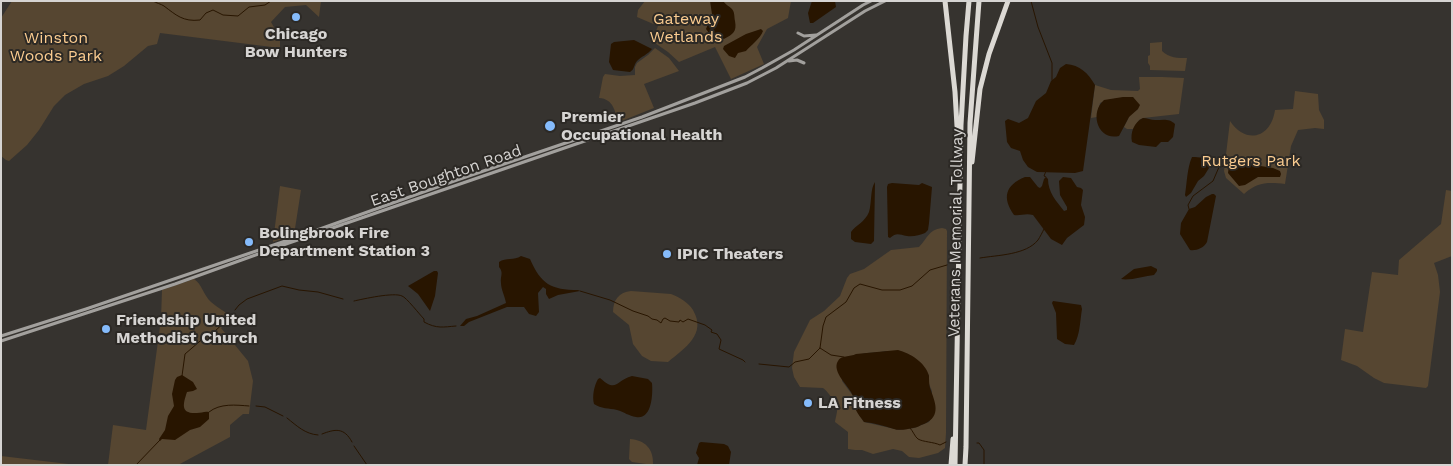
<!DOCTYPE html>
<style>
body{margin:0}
#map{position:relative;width:1453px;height:466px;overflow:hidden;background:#36332f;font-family:"Work Sans",sans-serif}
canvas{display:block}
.frame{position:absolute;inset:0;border:2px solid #d6d4d2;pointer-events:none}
</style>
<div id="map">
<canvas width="1453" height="466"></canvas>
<div class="frame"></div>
</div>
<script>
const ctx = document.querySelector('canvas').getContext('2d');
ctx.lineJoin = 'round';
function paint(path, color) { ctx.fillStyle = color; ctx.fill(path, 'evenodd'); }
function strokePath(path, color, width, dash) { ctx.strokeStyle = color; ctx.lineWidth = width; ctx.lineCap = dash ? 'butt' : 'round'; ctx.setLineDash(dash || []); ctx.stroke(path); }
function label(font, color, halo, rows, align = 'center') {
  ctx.font = font + ' "Work Sans",sans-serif'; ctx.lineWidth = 4; ctx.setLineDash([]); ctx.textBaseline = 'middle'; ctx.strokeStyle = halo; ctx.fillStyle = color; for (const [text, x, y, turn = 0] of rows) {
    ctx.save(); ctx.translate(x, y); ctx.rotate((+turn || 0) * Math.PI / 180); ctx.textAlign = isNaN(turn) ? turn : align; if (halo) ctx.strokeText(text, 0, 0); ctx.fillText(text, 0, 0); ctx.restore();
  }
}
paint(new Path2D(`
 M 12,1 L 321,1 L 319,17 L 306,5 L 285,7 L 271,22 L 280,38 L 280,48 L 160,33 L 157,44 L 148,46 L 124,66 L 108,76 L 84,84 L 65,95 L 54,106 L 39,130 L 27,145 L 9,161 L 6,160 L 1,156 L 1,18 Z
 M 645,1 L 791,1 L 788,18 L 767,29 L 757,47 L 764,64 L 731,79 L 715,47 L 679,62 L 668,52 L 652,41 L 658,26 L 637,17 L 638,10 Z
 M 1162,42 L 1162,51 C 1169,58 1178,58 1187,58 L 1185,71 L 1150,70 L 1150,66 L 1148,63 L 1148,56 L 1150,55 L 1150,43 Z
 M 655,48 L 669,58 L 679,71 L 644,84 L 654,108 L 619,122 C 614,111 614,99 599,98 L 603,77 L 605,74 L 620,76 L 635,75 L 635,67 L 637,63 L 648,55 Z
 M 1139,77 L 1162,77 L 1184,78 L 1179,114 L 1143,118 L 1139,120 L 1133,129 L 1127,129 L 1124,127 L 1130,115 L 1138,109 L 1133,97 C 1122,98 1111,98 1100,103 L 1097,117 L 1091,118 L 1095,85 L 1111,90 L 1138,91 L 1140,89 Z
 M 1295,91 L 1318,94 L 1319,110 L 1324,120 L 1324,129 L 1315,128 L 1298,130 L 1291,146 L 1285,184 C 1268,182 1257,182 1244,194 L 1226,178 L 1224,171 L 1230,121 C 1246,145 1271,138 1275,110 L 1293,109 Z
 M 280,186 L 301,190 L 294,235 L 273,242 Z
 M 1446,190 L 1452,191 L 1452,256 L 1434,263 L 1438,275 L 1440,292 L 1428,386 L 1426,388 L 1384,383 L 1374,378 L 1357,366 L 1341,360 L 1345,329 L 1363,332 L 1372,272 L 1398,275 L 1399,260 L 1441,224 Z
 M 942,228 L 946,229 L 947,231 L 946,433 L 945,448 L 938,453 L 919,458 L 909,457 L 902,451 L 893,449 L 873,454 L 862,450 L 855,450 L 848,449 L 848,432 L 835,422 C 837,411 840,406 832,398 C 829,394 827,391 823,388 L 800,387 L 794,377 L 792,368 L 794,352 L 810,320 L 824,311 L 840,296 L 847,278 L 850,274 L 864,269 L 891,250 L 919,247 C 928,238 928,230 942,228 ZM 886,351 L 929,375 L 929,384 L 932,391 L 932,417 L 929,422 L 914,428 L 899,430 L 864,422 L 855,408 L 853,396 L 842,381 L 845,357 C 851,358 855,355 861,354 C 869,352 878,353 886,351 Z
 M 194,279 C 202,284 204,296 211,302 C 218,308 226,312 232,317 L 221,328 L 248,361 L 253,381 L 249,414 L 243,414 L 230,425 L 230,437 L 178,465 L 108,465 L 113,425 L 146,430 L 161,319 L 162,290 Z
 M 631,291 L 671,294 C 679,297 689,303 693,310 C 707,334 685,348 668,362 L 651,361 L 642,356 L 633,344 L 629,325 L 613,312 C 613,300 619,292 631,291 Z
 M 630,439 C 645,440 654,449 653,465 L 632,462 L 629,459 Z
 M 1,456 L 77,465 L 1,465 Z`), '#564631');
paint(new Path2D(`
 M 710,1 L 723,1 C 726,5 729,6 732,9 C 735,13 734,16 735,21 C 737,32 733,34 724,39 L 709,33 L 706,29 L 708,24 L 712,22 L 712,14 Z
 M 812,1 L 835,1 L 836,7 L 813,23 L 810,23 L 808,13 Z
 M 761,29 L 763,31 C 760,39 751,45 746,51 L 738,53 L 735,58 L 729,56 L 723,49 L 724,46 L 746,34 Z
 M 634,40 L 652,49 C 647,55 642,56 637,61 C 633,66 635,69 630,72 L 613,70 L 609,62 L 611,44 L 614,42 Z
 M 1066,64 C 1080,65 1088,73 1095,85 L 1083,171 L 1075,173 L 1037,172 L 1028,167 L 1023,160 L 1020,151 L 1011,148 L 1007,142 L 1005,121 L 1008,119 L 1019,123 L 1028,118 L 1036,101 L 1046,93 L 1051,81 L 1056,77 L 1060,68 Z
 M 1123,97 L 1133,97 L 1140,105 L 1138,109 L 1129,117 L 1119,136 C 1098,141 1089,113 1104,100 Z
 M 1143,118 C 1147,118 1151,120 1155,120 C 1163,120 1169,118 1175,124 L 1173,137 L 1168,142 L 1161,142 L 1156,147 L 1139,145 L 1132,142 C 1130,133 1134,122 1143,118 Z
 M 1195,157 C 1201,158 1210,157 1214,160 L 1204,176 L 1198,181 L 1191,193 L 1186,197 L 1185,195 C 1187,183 1187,168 1192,157 Z
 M 1236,162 L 1273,168 L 1280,171 L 1281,174 L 1280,177 L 1258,177 L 1245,185 L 1239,186 L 1228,173 L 1229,166 Z
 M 1025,177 L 1030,177 L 1038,187 L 1040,188 L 1042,186 L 1044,179 L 1046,177 L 1048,179 C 1048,192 1056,201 1064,211 L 1067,210 L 1067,207 L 1060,195 L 1059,181 L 1063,177 L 1071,178 L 1077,187 L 1081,188 L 1083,190 L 1081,205 L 1085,217 L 1084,225 L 1067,238 L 1062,245 L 1051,239 L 1033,215 C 1025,213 1021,216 1014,215 C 1002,198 1005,185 1025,177 Z
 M 875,182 L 874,241 L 871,244 L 855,242 L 851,239 L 851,232 C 856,225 865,222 869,212 C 872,202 870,189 875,182 Z
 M 892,183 L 919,185 L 922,183 L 932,187 L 929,223 L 928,230 L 925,233 C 920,235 913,237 907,236 C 899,235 897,232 890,238 L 888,237 L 887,187 L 888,184 Z
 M 1212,194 L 1214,194 L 1216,196 L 1207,242 C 1204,248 1196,251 1190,250 L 1180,234 L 1181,223 L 1189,209 L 1195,207 L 1206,197 Z
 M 521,256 L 530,259 C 541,284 551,290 578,290 L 580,291 L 558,295 L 549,299 L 546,294 L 546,289 L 543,287 L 538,293 L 539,312 L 536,316 L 529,314 L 524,307 L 507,307 L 469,322 L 464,326 L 456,326 L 460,326 L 466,319 L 477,316 L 506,303 C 505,296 501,290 501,283 C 500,276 504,273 499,267 L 499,262 C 506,257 514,261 521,256 Z
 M 1151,266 L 1157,269 L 1157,271 L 1154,275 C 1145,276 1129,281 1121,279 L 1134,269 Z
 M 434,271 L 437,271 L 438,273 L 435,296 L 430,311 L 418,294 L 408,286 Z
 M 1053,301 L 1081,305 L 1082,309 C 1080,321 1080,335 1074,345 L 1065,344 L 1057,339 L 1056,313 L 1052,303 Z
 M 898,350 C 910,353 926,363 929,376 C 929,380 929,384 930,388 C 935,402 942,416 924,424 C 920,425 917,428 913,428 C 908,429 899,431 894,429 C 884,426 874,423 864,422 C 861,418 857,413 855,408 C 854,404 854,400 853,396 C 850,387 831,372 838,361 C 841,355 850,357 856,354 Z
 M 182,375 L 193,382 L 197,389 L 193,391 L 187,392 C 183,404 180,414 197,413 C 202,413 204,411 209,412 L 209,419 L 200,427 L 190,430 L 175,440 L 162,439 L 160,441 L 159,439 L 165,430 L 168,416 L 174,406 L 172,394 L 175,380 L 177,377 Z
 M 632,376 L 648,379 L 652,383 C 653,394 652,420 636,417 C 629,416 624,412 617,410 C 609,408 601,409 594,404 C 592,396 594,386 598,379 L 600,378 C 617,393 615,381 632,376 Z
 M 701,442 L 724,444 L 728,446 L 731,452 L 729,465 L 697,465 L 699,458 L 696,453 L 699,443 Z`), '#281500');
strokePath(new Path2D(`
 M 153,1 C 156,3 161,4 164,6 C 176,15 183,22 200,20 L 206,13 L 213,10 L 223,15 L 238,16 L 249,7 L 265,5 L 271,1
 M 1031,1 L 1038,27 L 1052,63 L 1052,80
 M 1046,171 L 1044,176 L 1046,177
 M 1189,209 L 1188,205 L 1193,196 L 1213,181 L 1219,167 L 1222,166 L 1229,168
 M 980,258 C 998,255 1026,255 1038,240 C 1040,237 1042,233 1044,229
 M 580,291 L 610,300 L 633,311 L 648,316 L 652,319 L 657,320 L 661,323 L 663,319 L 665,318 L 670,321 L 679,322 L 680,320 L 683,322 L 688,319 L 705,325 L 712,330 L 711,332 L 717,334 L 721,340 L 719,349 L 743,360 L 745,362
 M 354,301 C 363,299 394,292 402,296 C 406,297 420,315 424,319 L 424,322 C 437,329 443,327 456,326
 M 235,310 L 239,305 L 247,299 L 282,286 L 299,290 L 318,292 L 343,299
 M 209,335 L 213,333 L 230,317
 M 820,348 L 831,355 L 844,357
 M 759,364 L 789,367 L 795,362 L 809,359 L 820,348 L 823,326 L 826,317 L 846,302 L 854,288 L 860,284 L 882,290 L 900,290 L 912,286 L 930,270 L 947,265
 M 182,376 L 185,354 L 206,336
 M 256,406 L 265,407 L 283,416
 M 209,412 C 220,403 236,405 249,406
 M 287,418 C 297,426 305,434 318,435
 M 910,428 C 913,431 915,437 918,439 C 923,442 934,442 940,445 L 946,442
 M 322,434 C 335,429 344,427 352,442
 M 977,443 L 979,443 L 984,450 L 984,465
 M 354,446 L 367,465
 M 136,465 L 160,440`), '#281500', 1);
strokePath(new Path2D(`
 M 798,33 L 804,36 L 816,35
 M 789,61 L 797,60 L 804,63
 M 1,336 L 86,309 L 303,235 L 457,180 L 642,117 L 745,77 L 762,68 L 794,50 L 863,5 L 871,1
 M 1,341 L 175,284 L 286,244 L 695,103 L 747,83 L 776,68 L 865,11 L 885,1`), '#a2a09d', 3);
strokePath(new Path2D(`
 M 945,1 L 955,92 L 958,143
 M 972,162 L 980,89 L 989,54 L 1008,1
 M 951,465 L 953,439
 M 955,465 L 961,125 L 966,36 L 969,1
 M 965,465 L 966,447 L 970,123 L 979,1`), '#dcd9d4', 5);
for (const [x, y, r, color] of [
 [296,17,5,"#85bbfb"],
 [550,126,6,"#85bbfb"],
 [249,242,5,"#85bbfb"],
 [667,254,5,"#85bbfb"],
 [106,329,5,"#85bbfb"],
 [808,403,5,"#85bbfb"]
]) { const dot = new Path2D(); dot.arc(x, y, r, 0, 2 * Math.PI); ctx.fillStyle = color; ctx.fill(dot); strokePath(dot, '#2c2925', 2); }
label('16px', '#fbcc90', '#2c2925', [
 ["Gateway",686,19],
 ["Wetlands",686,37],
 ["Winston",56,38],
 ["Woods Park",56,56],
 ["Rutgers Park",1251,161]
]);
label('bold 16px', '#d6d4d2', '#2c2925', [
 ["Chicago",296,34,"center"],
 ["Bow Hunters",296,52,"center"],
 ["Premier",561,117],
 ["Occupational Health",561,135],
 ["Bolingbrook Fire",259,233],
 ["Department Station 3",259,251],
 ["IPIC Theaters",677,254],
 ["Friendship United",116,320],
 ["Methodist Church",116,338],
 ["LA Fitness",818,403]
], 'left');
label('16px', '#d6d4d2', '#2c2925', [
 ["East Boughton Road",446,176,-19],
 ["Veterans Memorial Tollway",956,233,-89]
]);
</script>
